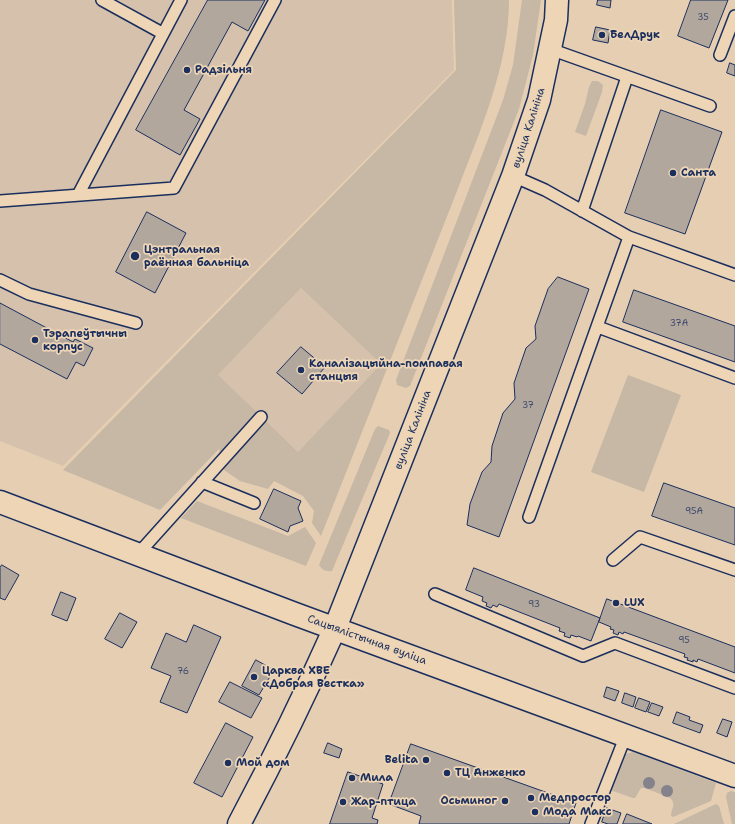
<!DOCTYPE html>
<meta charset="utf-8">
<style>
body{margin:0}
canvas{display:block;background:#e5ceb2}
</style>
<canvas width="735" height="824"></canvas>
<script>
const ctx = document.querySelector('canvas').getContext('2d');
ctx.lineJoin = 'round';
function paint(path, color) { ctx.fillStyle = color; ctx.fill(path, 'evenodd'); }
function strokePath(path, color, width, dash) { ctx.strokeStyle = color; ctx.lineWidth = width; ctx.lineCap = dash ? 'butt' : 'round'; ctx.setLineDash(dash || []); ctx.stroke(path); }
function label(font, color, halo, rows, align = 'center') {
  ctx.font = font + ' "Shantell Sans",sans-serif'; ctx.lineWidth = 3.5; ctx.setLineDash([]); ctx.textBaseline = 'middle'; ctx.strokeStyle = halo; ctx.fillStyle = color; for (const [text, x, y, turn = 0] of rows) {
    ctx.save(); ctx.translate(x, y); ctx.rotate((+turn || 0) * Math.PI / 180); ctx.textAlign = isNaN(turn) ? turn : align; if (halo) ctx.strokeText(text, 0, 0); ctx.fillText(text, 0, 0); ctx.restore();
  }
}
paint(new Path2D(`
 M 0,0 L 452,0 L 454,70 L 63,466 L 0,441 Z
 M 301,288 L 381,364 L 298,452 L 217,376 Z`), '#d6c2ac');
paint(new Path2D(`
 M 454,0 L 509,0 C 509,66 480,131 457,191 L 321,536 L 312,523 L 314,511 L 303,496 L 274,481 L 268,489 L 240,481 L 224,470 L 219,449 L 160,510 L 63,470 L 456,70 ZM 301,288 L 381,364 L 298,452 L 218,375 Z
 M 522,0 L 541,0 L 533,55 L 519,109 L 410,386 L 406,388 L 397,385 L 396,380 L 503,100 L 513,65 Z
 M 592,81 L 598,81 L 603,85 L 602,92 L 586,136 L 575,132 L 585,104 L 589,87 Z
 M 628,375 L 681,395 L 644,492 L 591,472 Z
 M 378,426 L 389,430 L 390,433 L 332,571 C 326,572 322,570 319,565 L 375,429 Z
 M 197,501 L 288,536 L 305,527 L 316,543 L 306,566 L 181,518 Z
 M 633,752 L 716,783 L 711,801 L 673,817 L 671,816 C 671,809 677,804 670,798 L 645,788 L 641,788 L 635,798 L 633,798 L 610,790 L 609,788 L 623,758 L 626,754 Z
 M 731,791 L 735,792 L 735,824 L 732,824 L 726,797 L 727,793 Z
 M 716,804 L 719,806 L 724,824 L 674,824 Z`), '#c7b7a5');
const building = new Path2D(`
 M 208,0 L 265,0 L 248,31 L 232,22 L 184,110 L 200,119 L 180,155 L 136,130 Z
 M 598,0 L 611,0 L 610,8 L 597,5 Z
 M 691,0 L 728,0 L 709,48 L 678,36 Z
 M 596,27 L 610,30 L 608,43 L 593,40 Z
 M 730,63 L 735,65 L 735,76 L 727,73 Z
 M 661,110 L 722,132 L 685,234 L 625,213 Z
 M 147,212 L 186,233 L 155,293 L 116,272 Z
 M 558,277 L 589,289 L 499,537 L 467,525 L 470,504 L 482,472 L 491,462 L 492,446 L 503,413 L 515,399 L 514,383 L 526,348 L 536,339 L 535,326 L 548,289 Z
 M 634,290 L 735,326 L 735,362 L 623,322 Z
 M 0,303 L 73,342 L 75,339 L 93,348 L 84,366 L 76,362 L 67,379 L 0,344 Z
 M 301,347 L 325,367 L 302,394 L 277,373 Z
 M 664,483 L 735,508 L 735,545 L 652,516 Z
 M 274,489 L 301,501 L 298,508 L 303,521 L 290,526 L 288,532 L 260,519 Z
 M 2,565 L 19,575 L 5,600 L 0,598 L 0,568 Z
 M 474,568 L 600,618 L 591,641 L 578,636 L 577,637 L 571,635 L 570,638 L 564,636 L 565,633 L 559,631 L 560,628 L 499,604 L 497,607 L 493,605 L 491,608 L 486,606 L 487,603 L 482,601 L 483,597 L 466,590 Z
 M 61,592 L 76,598 L 67,621 L 52,615 Z
 M 607,599 L 735,647 L 735,673 L 698,659 L 697,662 L 693,660 L 693,662 L 687,660 L 688,658 L 684,657 L 685,654 L 624,632 L 623,634 L 619,632 L 618,635 L 613,633 L 614,630 L 610,629 L 611,627 L 599,622 Z
 M 120,613 L 137,622 L 122,648 L 105,639 Z
 M 194,625 L 221,637 L 187,713 L 160,702 L 171,676 L 151,668 L 166,633 L 186,642 Z
 M 256,660 L 274,670 L 259,695 L 242,686 Z
 M 230,682 L 262,698 L 251,718 L 219,702 Z
 M 607,687 L 619,691 L 615,701 L 604,697 Z
 M 625,693 L 636,697 L 633,707 L 622,703 Z
 M 639,698 L 650,702 L 646,712 L 635,708 Z
 M 652,703 L 663,707 L 659,716 L 648,712 Z
 M 677,712 L 690,717 L 689,720 L 703,725 L 700,733 L 673,723 Z
 M 723,719 L 732,722 L 727,737 L 717,733 Z
 M 226,723 L 253,737 L 222,797 L 194,783 Z
 M 328,743 L 342,749 L 339,758 L 324,753 Z
 M 411,744 L 576,803 L 569,824 L 419,824 L 421,816 L 389,804 Z
 M 348,772 L 383,784 L 372,818 L 378,820 L 377,824 L 330,824 Z
 M 607,808 L 621,813 L 617,824 L 608,824 L 602,822 Z
 M 627,814 L 652,824 L 623,824 Z`);
paint(building, '#b2a79d');
strokePath(building, '#1b2f5e', 1);
const lane = new Path2D(`
 M 102,0 L 162,33
 M 550,49 L 710,106
 M 720,55 L 735,16
 M 513,176 L 545,190 L 629,237 L 735,275
 M 78,195 L 181,0
 M 0,201 L 174,188 L 275,0
 M 582,211 L 627,77
 M 0,280 L 29,294 L 136,323
 M 598,327 L 735,378
 M 202,482 L 254,503
 M 529,517 L 629,237
 M 138,554 L 261,417
 M 613,560 L 640,537 L 735,570
 M 435,594 L 583,656 L 615,643 L 735,688
 M 591,824 L 626,735`);
const secondary = new Path2D(`
 M 0,502 L 295,614 L 735,776
 M 239,824 C 273,760 305,695 335,628 L 513,176 L 539,100 L 556,20 L 557,0`);
strokePath(lane, '#1b2f5e', 14);
strokePath(secondary, '#1b2f5e', 25);
strokePath(lane, '#edd5b5', 11);
strokePath(secondary, '#edd5b5', 22);
ctx.fillStyle = '#84828a';
for (const [x, y] of [
 [649,783],
 [667,791]
]) { ctx.beginPath(); ctx.arc(x, y, 6, 0, 2 * Math.PI); ctx.fill(); }
for (const [x, y, r, color] of [
 [602,35,4,"#1b2f5e"],
 [187,70,4,"#1b2f5e"],
 [673,173,4,"#1b2f5e"],
 [135,256,5,"#1b2f5e"],
 [35,340,4,"#1b2f5e"],
 [301,370,4,"#1b2f5e"],
 [616,603,4,"#1b2f5e"],
 [254,677,4,"#1b2f5e"],
 [426,760,4,"#1b2f5e"],
 [228,763,4,"#1b2f5e"],
 [447,773,4,"#1b2f5e"],
 [352,778,4,"#1b2f5e"],
 [531,798,4,"#1b2f5e"],
 [505,801,4,"#1b2f5e"],
 [343,802,4,"#1b2f5e"],
 [535,812,4,"#1b2f5e"]
]) { const dot = new Path2D(); dot.arc(x, y, r, 0, 2 * Math.PI); ctx.fillStyle = color; ctx.fill(dot); strokePath(dot, '#edd5b5', 1.5); }
label('9px', '#414d6e', null, [
 ["35",703,18],
 ["37А",679,324],
 ["37",528,406],
 ["95А",694,512],
 ["93",534,605],
 ["95",684,641],
 ["76",183,672]
]);
label('bold 11px', '#1b2f5e', '#edd5b5', [
 ["БелДрук",610,35],
 ["Радзільня",195,70],
 ["Санта",681,173],
 ["Цэнтральная",144,250],
 ["раённая бальніца",144,263],
 ["Тэрапеўтычны",43,334],
 ["корпус",43,347],
 ["Каналізацыйна-помпавая",309,364],
 ["станцыя",309,377],
 ["LUX",624,603],
 ["Царква ХВЕ",262,671],
 ["«Добрая Вестка»",262,684],
 ["Belita",418,760,"right"],
 ["Мой дом",236,763],
 ["ТЦ Анженко",455,773],
 ["Мила",360,778],
 ["Медпростор",539,798],
 ["Осьминог",497,801,"right"],
 ["Жар-птица",351,802],
 ["Мода Макс",543,812]
], 'left');
label('11px', '#1b2f5e', '#edd5b5', [
 ["вуліца Калініна",529,128,-72],
 ["вуліца Калініна",413,430,-69],
 ["Сацыялістычная вуліца",367,640,20]
]);
</script>
